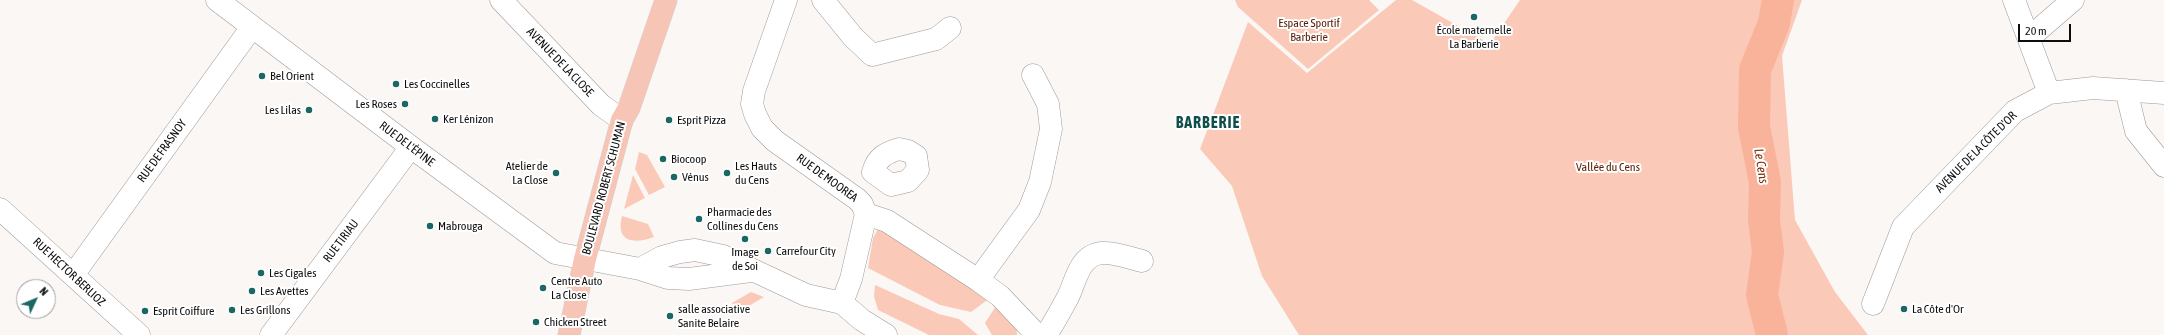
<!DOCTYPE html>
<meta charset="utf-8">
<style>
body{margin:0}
#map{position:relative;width:2164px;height:335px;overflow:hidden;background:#fbf7f5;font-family:"Asap Condensed",sans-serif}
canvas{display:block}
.north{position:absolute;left:16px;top:279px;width:40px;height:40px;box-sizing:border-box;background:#fff;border:1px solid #9f9e9e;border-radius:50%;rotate:46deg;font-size:11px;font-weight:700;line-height:16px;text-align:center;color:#0e0d0d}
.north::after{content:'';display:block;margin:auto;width:14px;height:18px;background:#1a6763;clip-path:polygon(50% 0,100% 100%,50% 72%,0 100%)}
.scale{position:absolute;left:2018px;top:24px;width:53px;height:18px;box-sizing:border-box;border:2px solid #0e0d0d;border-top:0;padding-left:5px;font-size:12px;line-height:14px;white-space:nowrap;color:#0e0d0d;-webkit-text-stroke:3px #fff;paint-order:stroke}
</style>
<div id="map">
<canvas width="2164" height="335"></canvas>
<div class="north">N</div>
<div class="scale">20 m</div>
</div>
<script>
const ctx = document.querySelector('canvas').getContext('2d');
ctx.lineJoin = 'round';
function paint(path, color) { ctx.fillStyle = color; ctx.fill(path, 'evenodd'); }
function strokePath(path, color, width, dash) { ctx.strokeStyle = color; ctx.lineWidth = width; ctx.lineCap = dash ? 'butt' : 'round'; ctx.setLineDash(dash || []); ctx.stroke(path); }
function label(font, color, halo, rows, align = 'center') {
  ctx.font = font + ' "Asap Condensed",sans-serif'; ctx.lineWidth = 4; ctx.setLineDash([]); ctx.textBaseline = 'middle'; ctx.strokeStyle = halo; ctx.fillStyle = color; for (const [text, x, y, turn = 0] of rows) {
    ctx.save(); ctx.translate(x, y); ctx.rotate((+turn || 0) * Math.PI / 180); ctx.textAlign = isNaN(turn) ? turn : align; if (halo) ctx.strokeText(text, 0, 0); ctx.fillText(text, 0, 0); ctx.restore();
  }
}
paint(new Path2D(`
 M 1235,0 L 1369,0 L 1379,10 L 1308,69 L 1238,7 Z
 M 1396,0 L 1412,0 L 1490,44 L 1520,0 L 1802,0 L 1782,56 L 1795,220 L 1835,292 L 1868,335 L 1299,335 L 1262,276 L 1232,186 L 1200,149 L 1248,22 L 1307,73 Z
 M 639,152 L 647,155 L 665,187 L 649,195 L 635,169 Z
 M 633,175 L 645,198 L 624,209 Z
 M 622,216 L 648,224 L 654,237 C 635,244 615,243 622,216 Z
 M 885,228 L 990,298 L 971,312 L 940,305 L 868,268 L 873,238 L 878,229 Z
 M 875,285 L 939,314 L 959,319 L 978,335 L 929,335 L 878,310 L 874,296 Z
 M 751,292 L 764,297 L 737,313 L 732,303 Z
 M 998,303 L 1016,319 L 1017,335 L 992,335 L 985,323 Z`), '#fbc9b7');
strokePath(new Path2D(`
 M 1772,335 L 1762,295 L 1768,252 L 1764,220 L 1765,182 L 1754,127 L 1755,70 L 1774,23 L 1778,0`), '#fab39b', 32);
const minor = new Path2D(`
 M 217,0 L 411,147 L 555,253 L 640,269 L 668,278 L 689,279 L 751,271
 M 501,0 L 601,105 L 622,120
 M 786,0 L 754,91 L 752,104 L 755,114 L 762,128 L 775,141 L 857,199 L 862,204 L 866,214 L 851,279 L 842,303
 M 823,0 L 853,37 L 872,55 L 936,39 L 950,28
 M 2014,0 L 2049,93
 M 2029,38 L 2073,0
 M 2126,90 L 2136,131 L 2164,166
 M 899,149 L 908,151 L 916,156 L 918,170 L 908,181 L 891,185 L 873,172 C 877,158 885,153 899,149 Z
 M 0,209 L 139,335
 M 866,214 L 887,221 L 978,280 L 1000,296 L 1037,335
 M 640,269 L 662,257 L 680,252 L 695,250 L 723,256 L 806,295 L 842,303 L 862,320 L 886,335
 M 73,275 L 252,27
 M 978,280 L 1029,210 L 1040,182 L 1051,129 L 1048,104 L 1033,75
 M 1873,304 L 1903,227 L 2015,111 L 2049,93 L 2093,88 L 2164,93
 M 271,335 L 411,147
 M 1046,335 C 1054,323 1061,310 1068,297 C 1076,281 1079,255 1102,253 C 1115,252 1129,258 1142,261`);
const major = new Path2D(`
 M 569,335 L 585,259 L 622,120 L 629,108 L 666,0`);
strokePath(minor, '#9d9998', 23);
strokePath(major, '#d4d3d3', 23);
strokePath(minor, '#fff', 22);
strokePath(major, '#f7c5b5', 22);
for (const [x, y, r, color] of [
 [1474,17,4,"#1a6763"],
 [262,76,4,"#1a6763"],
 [396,84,4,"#1a6763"],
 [405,104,4,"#1a6763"],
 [309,110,4,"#1a6763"],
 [435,119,4,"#1a6763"],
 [669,120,4,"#1a6763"],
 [663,159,4,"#1a6763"],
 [556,173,4,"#1a6763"],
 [727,173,4,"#1a6763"],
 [674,177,4,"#1a6763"],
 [699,219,4,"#1a6763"],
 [430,226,4,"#1a6763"],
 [745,239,4,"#1a6763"],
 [768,251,4,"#1a6763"],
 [261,273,4,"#1a6763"],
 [543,288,4,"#1a6763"],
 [252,291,4,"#1a6763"],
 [1904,309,4,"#1a6763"],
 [232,310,4,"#1a6763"],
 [145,311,4,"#1a6763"],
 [670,316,4,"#1a6763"],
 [536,322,4,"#1a6763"]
]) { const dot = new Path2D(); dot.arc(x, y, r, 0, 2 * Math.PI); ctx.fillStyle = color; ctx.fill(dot); strokePath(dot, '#fff', 1.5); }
label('12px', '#581b03', '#fff', [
 ["Espace Sportif",1309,23],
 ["Barberie",1309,37],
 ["Vallée du Cens",1608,167]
]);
label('12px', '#0e0d0d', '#fff', [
 ["École maternelle",1474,30,"center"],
 ["La Barberie",1474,44,"center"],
 ["Bel Orient",270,76],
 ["Les Coccinelles",404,84],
 ["Les Roses",397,104,"right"],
 ["Les Lilas",301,110,"right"],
 ["Ker Lénizon",443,119],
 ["Esprit Pizza",677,120],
 ["Biocoop",671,159],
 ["Atelier de",548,166,"right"],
 ["La Close",548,180,"right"],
 ["Les Hauts",735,166],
 ["du Cens",735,180],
 ["Vénus",682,177],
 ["Pharmacie des",707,212],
 ["Collines du Cens",707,226],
 ["Mabrouga",438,226],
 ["Carrefour City",776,251],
 ["Image",745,252,"center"],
 ["de Soi",745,266,"center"],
 ["Les Cigales",269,273],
 ["Centre Auto",551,281],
 ["La Close",551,295],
 ["Les Avettes",260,291],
 ["salle associative",678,309],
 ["Sanite Belaire",678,323],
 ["La Côte d'Or",1912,309],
 ["Les Grillons",240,310],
 ["Esprit Coiffure",153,311],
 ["Chicken Street",544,322]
], 'left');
label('12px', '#0e0d0d', '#fff', [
 ["AVENUE DE LA CLOSE",560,62,46],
 ["RUE DE L'ÉPINE",407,144,37],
 ["RUE DE FRASNOY",162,151,-54],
 ["AVENUE DE LA CÔTE D'OR",1976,152,-45],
 ["RUE DE MOOREA",827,178,36],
 ["BOULEVARD ROBERT SCHUMAN",604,188,-75],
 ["RUE TIRIAU",341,241,-53],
 ["RUE HECTOR BERLIOZ",69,272,43]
]);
label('italic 13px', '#7c2c0a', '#fff', [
 ["Le Cens",1761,166,81]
]);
ctx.letterSpacing = '1px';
label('bold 16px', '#104e4b', '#fff', [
 ["BARBERIE",1208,123]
]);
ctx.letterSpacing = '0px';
</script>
